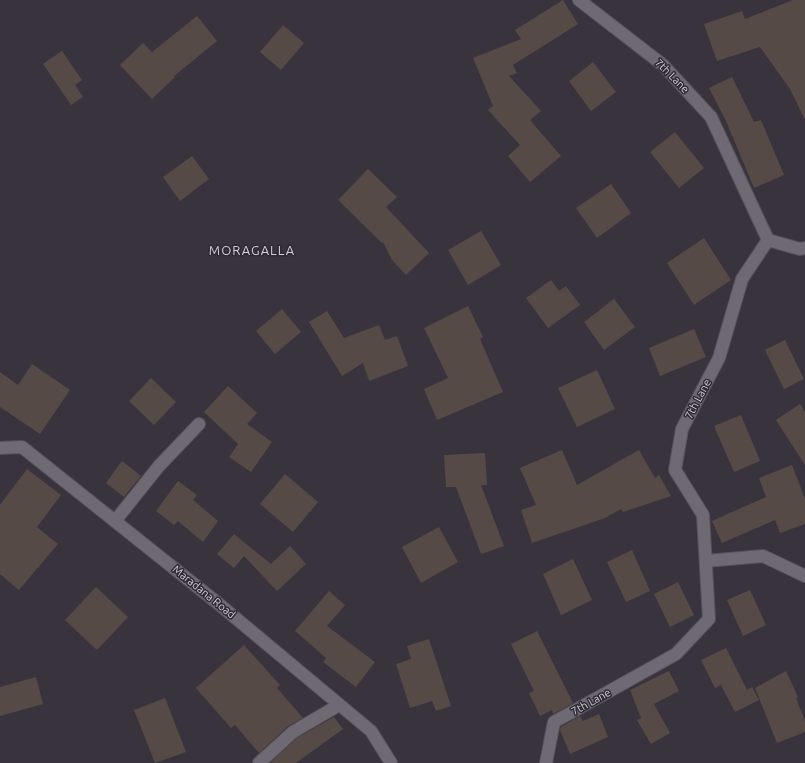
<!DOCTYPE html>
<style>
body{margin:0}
canvas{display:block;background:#38333d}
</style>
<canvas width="805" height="763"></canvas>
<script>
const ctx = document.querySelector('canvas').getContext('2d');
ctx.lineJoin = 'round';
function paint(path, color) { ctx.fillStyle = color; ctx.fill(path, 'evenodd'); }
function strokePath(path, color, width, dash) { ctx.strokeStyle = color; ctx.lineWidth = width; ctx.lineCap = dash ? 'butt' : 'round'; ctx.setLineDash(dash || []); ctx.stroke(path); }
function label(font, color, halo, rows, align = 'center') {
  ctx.font = font + ' Ubuntu,sans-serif'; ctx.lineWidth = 3; ctx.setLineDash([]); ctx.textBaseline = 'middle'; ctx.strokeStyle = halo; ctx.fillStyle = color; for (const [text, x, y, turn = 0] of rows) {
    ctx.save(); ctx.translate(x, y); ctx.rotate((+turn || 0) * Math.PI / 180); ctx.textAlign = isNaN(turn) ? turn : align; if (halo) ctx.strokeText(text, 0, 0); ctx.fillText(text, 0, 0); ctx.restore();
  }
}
paint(new Path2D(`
 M 563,0 L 578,24 L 513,65 L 517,73 L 509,76 L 541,111 L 530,120 L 561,156 L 530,182 L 508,156 L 520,145 L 488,110 L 493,106 L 473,58 L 521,39 L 515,30 Z
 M 793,0 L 805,0 L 805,120 L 790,89 L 760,47 L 717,61 L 704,24 L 742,11 L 745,19 Z
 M 197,16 L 217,41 L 174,76 L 175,77 L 152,99 L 120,65 L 143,43 L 152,52 Z
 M 283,25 L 304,43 L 281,70 L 260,52 Z
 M 62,51 L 82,80 L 75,85 L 83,97 L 71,105 L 43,64 Z
 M 593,62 L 616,92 L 591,111 L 569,81 Z
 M 732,77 L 754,122 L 761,120 L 784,175 L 754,188 L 726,121 L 709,88 Z
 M 675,132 L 704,168 L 679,188 L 650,152 Z
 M 192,156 L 209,179 L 180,201 L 163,177 Z
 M 368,169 L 397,197 L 386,207 L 429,253 L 406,275 L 392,260 L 383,242 L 382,243 L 338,200 Z
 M 611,184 L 631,213 L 597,238 L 576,208 Z
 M 481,231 L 501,265 L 468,285 L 448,250 Z
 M 704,238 L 731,280 L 694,305 L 667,263 Z
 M 551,280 L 559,291 L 566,286 L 580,305 L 548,328 L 526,298 Z
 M 614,299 L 635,327 L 604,350 L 584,322 Z
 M 468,306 L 483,337 L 480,339 L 503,392 L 437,420 L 424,389 L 448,378 L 424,328 Z
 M 282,309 L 301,332 L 275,354 L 256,331 Z
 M 327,311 L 344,338 L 379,325 L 385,340 L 397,336 L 408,366 L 369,381 L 363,363 L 342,376 L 309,322 Z
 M 694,329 L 706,357 L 660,376 L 649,348 Z
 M 785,340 L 804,379 L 784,389 L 765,350 Z
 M 32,364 L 70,390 L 40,434 L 0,407 L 0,372 L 18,385 Z
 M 597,370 L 615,409 L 577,427 L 558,388 Z
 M 151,378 L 176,402 L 154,425 L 129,401 Z
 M 228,386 L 257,413 L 247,424 L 272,442 L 251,472 L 229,457 L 238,444 L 204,412 Z
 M 800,404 L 805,412 L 805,465 L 776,420 Z
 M 741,415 L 760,461 L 734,472 L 714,426 Z
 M 562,450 L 577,485 L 639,450 L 655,478 L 659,475 L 671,496 L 623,512 L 621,509 L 605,518 L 532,543 L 521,510 L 536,505 L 520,468 Z
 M 485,453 L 487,485 L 481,485 L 504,546 L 481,554 L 456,487 L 446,487 L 444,455 Z
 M 122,461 L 141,476 L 124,497 L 106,483 Z
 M 792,465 L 805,499 L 805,524 L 780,533 L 775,520 L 722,543 L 712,521 L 766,497 L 759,478 Z
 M 27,469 L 61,495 L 37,527 L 58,544 L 19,590 L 0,574 L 0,505 Z
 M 285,474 L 318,502 L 293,532 L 260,504 Z
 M 178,481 L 197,495 L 193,500 L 218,521 L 203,542 L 178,521 L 174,525 L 156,511 Z
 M 439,527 L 458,562 L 421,583 L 402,547 Z
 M 234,534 L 271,564 L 290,546 L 306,564 L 277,591 L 244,556 L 234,568 L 217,554 Z
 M 632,550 L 650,591 L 626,602 L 607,562 Z
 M 573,559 L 592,600 L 561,615 L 543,574 Z
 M 678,582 L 694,615 L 670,627 L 654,594 Z
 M 96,587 L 128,617 L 97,650 L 65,620 Z
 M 750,590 L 766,625 L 743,636 L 727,600 Z
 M 329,591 L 345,605 L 327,626 L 375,662 L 356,687 L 323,662 L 326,658 L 295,631 Z
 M 537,631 L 573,703 L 553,714 L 552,710 L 540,716 L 529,693 L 534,691 L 511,644 Z
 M 429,639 L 451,706 L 436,711 L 432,701 L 410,708 L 396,664 L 411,659 L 407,646 Z
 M 244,645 L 280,685 L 277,688 L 303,718 L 288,726 L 259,753 L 235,725 L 231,728 L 196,688 Z
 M 726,648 L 747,690 L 752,687 L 759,700 L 735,712 L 721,685 L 715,688 L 701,660 Z
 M 669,671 L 679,691 L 654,704 L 670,733 L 651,744 L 637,720 L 641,718 L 630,690 Z
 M 786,671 L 798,697 L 796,698 L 805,721 L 805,732 L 777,743 L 755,688 Z
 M 36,677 L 43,704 L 0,716 L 0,687 Z
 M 165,698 L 186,752 L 155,763 L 134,710 Z
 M 599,714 L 608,737 L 570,754 L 560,730 L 561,727 L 580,716 L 583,721 Z
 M 334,717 L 343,729 L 296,763 L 270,763 L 297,738 Z`), '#564a46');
const street = new Path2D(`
 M 579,0 L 663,65 L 711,117 L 768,240 L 800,249 L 805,248
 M 115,521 L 159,466 L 199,424
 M 706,561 L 763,556 L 805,576
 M 259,763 L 293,732 L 339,705
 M 546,763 L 554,722 L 676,654 L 709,619 L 703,515 L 675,470 L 682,429 L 719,358 L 742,279 L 768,240`);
const secondary = new Path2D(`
 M 0,448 L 22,447 L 220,605 L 371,731 L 391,763`);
strokePath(street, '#56525a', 14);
strokePath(secondary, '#56525a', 14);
strokePath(street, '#6f6973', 12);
strokePath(secondary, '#6f6973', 12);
label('11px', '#d4d1d7', '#2e2932', [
 ["7th Lane",672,76,45],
 ["7th Lane",698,399,-62],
 ["Maradana Road",204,592,39],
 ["7th Lane",591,702,-29]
]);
ctx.letterSpacing = '1px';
label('13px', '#d4d1d7', '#2e2932', [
 ["MORAGALLA",252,251]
]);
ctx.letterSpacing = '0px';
</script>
